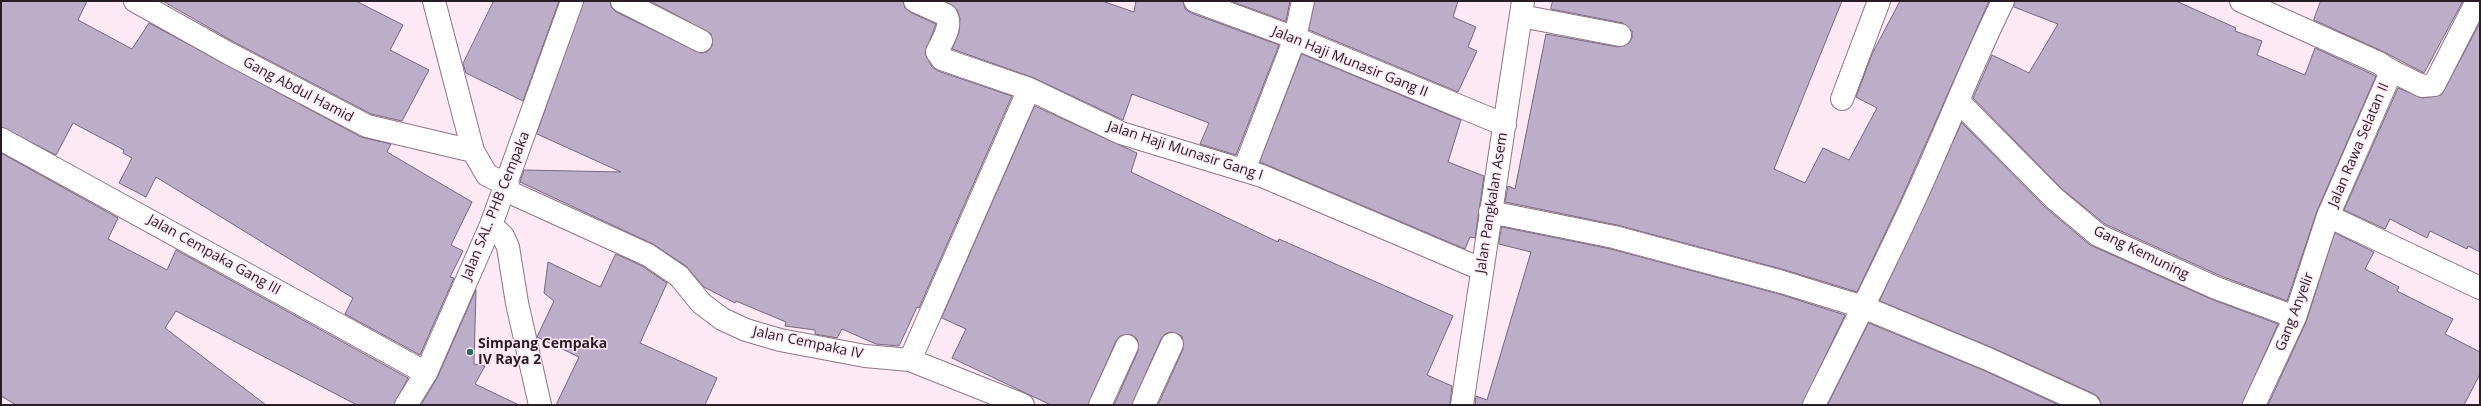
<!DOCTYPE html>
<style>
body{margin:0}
#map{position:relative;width:2481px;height:406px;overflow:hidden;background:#fce9f4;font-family:"Open Sans",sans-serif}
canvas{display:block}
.frame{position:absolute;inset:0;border:2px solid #281d24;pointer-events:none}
</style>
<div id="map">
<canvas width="2481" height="406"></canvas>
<div class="frame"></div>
</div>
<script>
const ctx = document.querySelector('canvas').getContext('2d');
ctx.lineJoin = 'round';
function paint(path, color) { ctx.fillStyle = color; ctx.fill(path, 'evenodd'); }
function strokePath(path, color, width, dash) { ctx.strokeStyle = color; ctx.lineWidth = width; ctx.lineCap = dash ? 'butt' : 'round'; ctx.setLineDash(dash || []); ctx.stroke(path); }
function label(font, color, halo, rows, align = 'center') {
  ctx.font = font + ' "Open Sans",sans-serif'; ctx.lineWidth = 3; ctx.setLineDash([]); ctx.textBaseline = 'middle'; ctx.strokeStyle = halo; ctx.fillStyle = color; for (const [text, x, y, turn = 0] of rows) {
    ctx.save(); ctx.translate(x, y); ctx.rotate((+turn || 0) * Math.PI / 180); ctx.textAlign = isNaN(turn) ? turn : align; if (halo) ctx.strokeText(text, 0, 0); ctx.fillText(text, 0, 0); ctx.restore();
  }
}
const building = new Path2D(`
 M 1,1 L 87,1 L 78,20 L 132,49 L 149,23 L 361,137 L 391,144 L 387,152 L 472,202 L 451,245 L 463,251 L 450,277 L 454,278 L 420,355 L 345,314 L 353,298 L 156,177 L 146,197 L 119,183 L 132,158 L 123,153 L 124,150 L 73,123 L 56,155 L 1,127 Z
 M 163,1 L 356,1 L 403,25 L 390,50 L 429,70 L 402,121 L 371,114 L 234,42 Z
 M 494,1 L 559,1 L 523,101 L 466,73 L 463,64 Z
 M 584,1 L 610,1 L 611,7 L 616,12 L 701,53 L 707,52 L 712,46 L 711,34 L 650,1 L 903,1 L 905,8 L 910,12 L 936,24 L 925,53 L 932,67 L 938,71 L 1012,96 L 919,308 L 917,307 L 899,346 L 876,344 L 842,329 L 837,338 L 815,334 L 815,330 L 785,326 L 786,322 L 736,301 L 735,303 L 704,287 L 686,266 L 653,244 L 520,182 L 524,170 L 621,172 L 537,134 Z
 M 945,1 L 1102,1 L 1134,12 L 1136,1 L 1183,1 L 1185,9 L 1191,13 L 1279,45 L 1236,155 L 1200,144 L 1209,123 L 1132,94 L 1123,120 L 1034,78 L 952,49 L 959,32 L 960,18 L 957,10 Z
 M 1231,1 L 1290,1 L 1286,21 Z
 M 1315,1 L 1458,1 L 1453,17 L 1476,27 L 1468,47 L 1477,51 L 1458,92 L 1309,30 Z
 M 1553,1 L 1842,1 L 1774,169 L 1805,183 L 1823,148 L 1849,160 L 1877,108 L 1856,97 L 1872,54 L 1900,1 L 1989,1 L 1899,204 L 1857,292 L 1785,270 L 1617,225 L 1505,202 L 1508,186 L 1515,189 L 1546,34 L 1618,47 L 1629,43 L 1632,38 L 1632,31 L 1623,23 L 1551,9 Z
 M 2015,1 L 2176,1 L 2236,28 L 2235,31 L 2262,41 L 2257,55 L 2305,75 L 2315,48 L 2376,76 L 2317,211 L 2287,301 L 2221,276 L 2105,224 L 2062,189 L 1973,98 L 1992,55 L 2029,73 L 2058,24 L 2014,7 Z
 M 2321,1 L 2463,1 L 2424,73 L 2384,52 L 2314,20 Z
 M 2480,23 L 2480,252 L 2468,246 L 2467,249 L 2430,231 L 2427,238 L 2390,219 L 2385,229 L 2344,210 L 2398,88 L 2423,98 L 2441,95 Z
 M 1302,54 L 1461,120 L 1448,162 L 1484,176 L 1475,238 L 1470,237 L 1465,249 L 1260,162 Z
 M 1035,106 L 1137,153 L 1131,172 L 1278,242 L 1279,239 L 1453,316 L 1427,375 L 1452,386 L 1450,405 L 1158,405 L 1183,349 L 1182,336 L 1171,332 L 1165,334 L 1161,339 L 1132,405 L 1114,405 L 1138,351 L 1137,339 L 1132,335 L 1120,336 L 1116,341 L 1088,405 L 1051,405 L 952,358 L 966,329 L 942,318 Z
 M 1962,123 L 2045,207 L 2090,245 L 2211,299 L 2278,324 L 2242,405 L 2101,405 L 2099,398 L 2094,394 L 1993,348 L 1880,301 Z
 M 1,153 L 118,218 L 108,239 L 167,270 L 176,250 L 178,251 L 408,378 L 394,405 L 357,405 L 176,311 L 165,328 L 266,405 L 16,405 L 1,396 Z
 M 1502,227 L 1611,249 L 1779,294 L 1845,315 L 1802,405 L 1475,405 L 1476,396 L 1487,400 L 1531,252 L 1499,244 Z
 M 2335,233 L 2374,252 L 2365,269 L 2399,287 L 2397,291 L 2453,319 L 2445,334 L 2480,352 L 2480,374 L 2464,405 L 2268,405 L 2306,322 Z
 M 616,254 L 642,266 L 667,283 L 640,343 L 717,378 L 705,405 L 556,405 L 579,357 L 537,337 L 554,301 L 544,293 L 548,262 L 600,287 Z
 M 476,290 L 474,364 L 485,366 L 475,384 L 519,405 L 421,405 L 437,378 Z
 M 1869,323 L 1983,370 L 2059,405 L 1828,405 Z`);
paint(building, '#bcadc9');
strokePath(building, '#756780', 1);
const minor = new Path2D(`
 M 135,1 L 228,53 L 367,126 L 473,151
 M 434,1 L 473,151 L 487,175 L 508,185
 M 622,1 L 701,41
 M 915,1 L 946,15 C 953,26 942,41 937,52 L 942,59 L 1029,89 L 1121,133 L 1262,176 L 1481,269
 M 1195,1 L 1295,38 L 1505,125
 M 2241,1 L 2379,63 L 2390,70 L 2388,79 L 2328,216 L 2480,288
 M 1521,16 L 1620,35
 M 2390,70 L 2422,86 L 2434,85 L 2477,1
 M 1842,99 L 1879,1
 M 1959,102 L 2054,198 L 2098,235 L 2216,288 L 2295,317
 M 1,139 L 426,373
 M 1244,170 L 1295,38 L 1303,1
 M 505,190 L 648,255 L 679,276 L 701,303 L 722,319 L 746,330 L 780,340 L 865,356 L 910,360 L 1023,405
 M 1490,212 L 1614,237 L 1782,282 L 1863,307 L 1988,359 L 2089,405
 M 491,225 L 503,236 L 508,247 L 517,303 L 540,405
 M 910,360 L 1029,89
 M 406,405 L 426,373 L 491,225 L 572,1
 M 1100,405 L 1127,346
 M 1144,405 L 1172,344
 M 1462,405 L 1523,1
 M 1814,405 C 1851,331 1889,257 1923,181 C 1950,121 1974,60 2003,1
 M 2254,405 L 2295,317 L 2328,216`);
strokePath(minor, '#917586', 24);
strokePath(minor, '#fff', 22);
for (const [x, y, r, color] of [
 [470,352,4,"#256d65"]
]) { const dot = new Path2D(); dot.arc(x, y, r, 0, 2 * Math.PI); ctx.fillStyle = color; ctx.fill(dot); strokePath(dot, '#fce9f4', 1.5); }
label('14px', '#281d24', '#fce9f4', [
 ["Jalan Haji Munasir Gang II",1350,62,22],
 ["Gang Abdul Hamid",298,90,28],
 ["Jalan Rawa Selatan II",2359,145,-67],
 ["Jalan Haji Munasir Gang I",1185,151,18],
 ["Jalan Pangkalan Asem",1492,203,-81],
 ["Jalan SAL. PHB Cempaka",496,206,-68],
 ["Gang Kemuning",2141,253,26],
 ["Jalan Cempaka Gang III",214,255,29],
 ["Gang Anyelir",2295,312,-69],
 ["Jalan Cempaka IV",808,343,12]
]);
label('bold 14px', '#281d24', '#fce9f4', [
 ["Simpang Cempaka",478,344],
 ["IV Raya 2",478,360]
], 'left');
</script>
